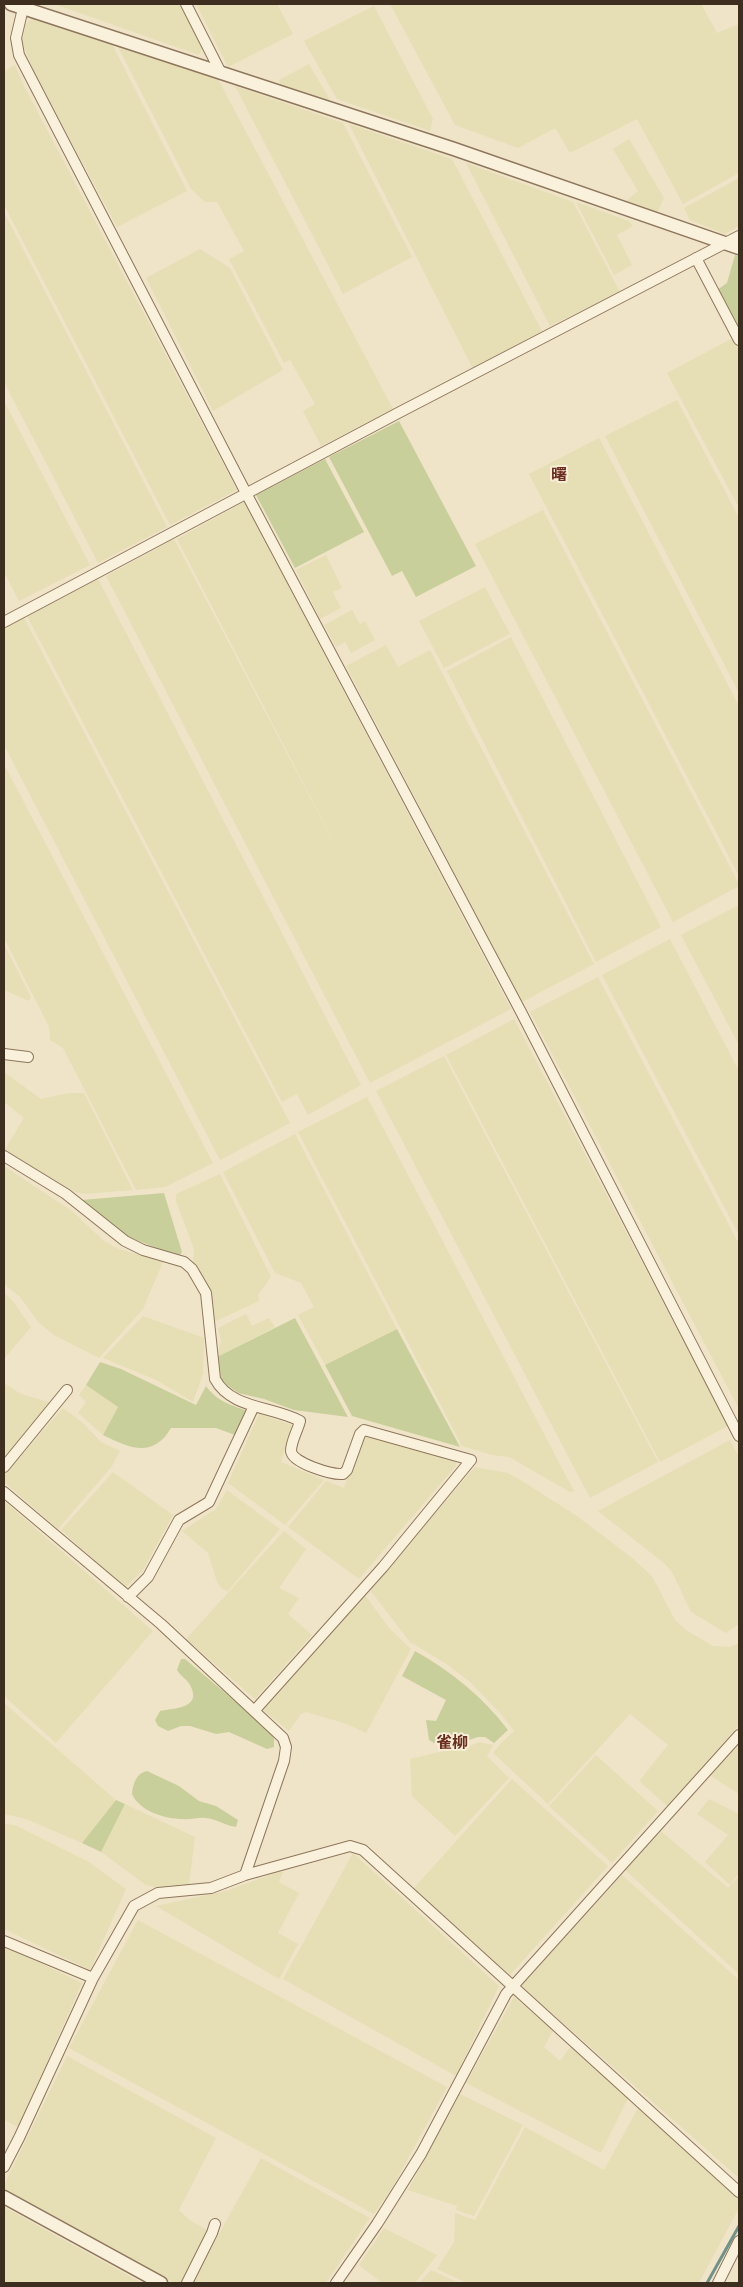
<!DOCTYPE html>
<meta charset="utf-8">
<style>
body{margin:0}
#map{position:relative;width:743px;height:2287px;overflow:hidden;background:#f0e4c8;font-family:Literata,serif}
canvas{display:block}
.frame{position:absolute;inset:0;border:5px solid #3d2e20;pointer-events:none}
</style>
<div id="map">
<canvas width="743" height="2287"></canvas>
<div class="frame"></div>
</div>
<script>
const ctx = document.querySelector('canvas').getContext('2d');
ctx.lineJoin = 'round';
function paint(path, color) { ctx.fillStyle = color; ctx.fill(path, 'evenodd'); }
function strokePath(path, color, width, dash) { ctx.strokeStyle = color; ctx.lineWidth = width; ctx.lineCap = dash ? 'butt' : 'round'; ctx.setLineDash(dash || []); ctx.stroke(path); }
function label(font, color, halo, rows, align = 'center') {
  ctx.font = font + ' Literata,"Noto Sans JP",serif'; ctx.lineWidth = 4; ctx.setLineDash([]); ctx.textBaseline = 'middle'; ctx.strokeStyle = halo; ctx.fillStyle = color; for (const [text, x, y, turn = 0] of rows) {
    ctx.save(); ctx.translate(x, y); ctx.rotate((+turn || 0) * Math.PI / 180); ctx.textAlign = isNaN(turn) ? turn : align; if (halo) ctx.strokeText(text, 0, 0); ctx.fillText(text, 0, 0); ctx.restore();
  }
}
paint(new Path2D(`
 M 54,4 L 179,4 L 203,46 L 199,55 Z
 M 196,4 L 277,4 L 293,34 L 228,67 Z
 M 390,4 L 701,4 L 717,33 L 739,24 L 739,173 L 683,204 L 637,119 L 570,153 L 555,128 L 518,148 L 455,125 Z
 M 374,6 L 433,119 L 430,131 L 337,99 L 304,41 Z
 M 33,17 L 112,44 L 187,191 L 117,227 L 34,72 L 22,42 L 26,24 Z
 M 117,45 L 218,79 L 393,409 L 321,446 L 303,411 L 315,404 L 290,360 L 284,363 L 229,259 L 244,251 L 217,202 L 205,202 L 191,189 Z
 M 309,64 L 330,100 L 280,84 L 279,80 Z
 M 15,65 L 24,86 L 237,490 L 170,525 L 4,205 L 4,71 Z
 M 235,86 L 343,123 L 412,257 L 343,294 Z
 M 349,124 L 452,159 L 542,331 L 473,369 Z
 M 629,139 L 664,198 L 657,213 L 626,201 L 638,191 L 613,149 Z
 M 466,163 L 573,202 L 620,292 L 550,326 Z
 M 739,178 L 739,226 L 725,234 L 690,220 L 684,208 Z
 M 576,202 L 629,221 L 633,226 L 617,235 L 632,265 L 614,275 Z
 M 4,212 L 167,527 L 98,563 L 4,382 Z
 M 200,249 L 230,268 L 283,370 L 213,411 L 146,278 Z
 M 733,338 L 739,350 L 739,508 L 667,373 Z
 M 677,400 L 739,518 L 739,693 L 605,436 Z
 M 4,401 L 90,565 L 19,601 L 4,572 Z
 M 599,438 L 739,706 L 739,876 L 529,474 Z
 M 244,502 L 511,1009 L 370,1083 L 106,576 L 174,539 L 351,875 L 177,539 Z
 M 543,510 L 739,884 L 739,886 L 673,922 L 475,544 Z
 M 326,555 L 342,588 L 333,592 L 341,608 L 320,619 L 296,570 Z
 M 98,579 L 361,1085 L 308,1115 L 297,1094 L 282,1102 L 27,616 Z
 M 485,587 L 510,634 L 444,668 L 419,621 Z
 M 352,610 L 360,624 L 365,621 L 375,640 L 351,653 L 345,642 L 336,647 L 324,625 Z
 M 23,616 L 290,1123 L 220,1160 L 4,745 L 4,627 Z
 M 511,637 L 661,927 L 596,962 L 447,671 Z
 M 386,645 L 398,667 L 430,650 L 594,964 L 522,1002 L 346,666 Z
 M 4,764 L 213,1163 L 165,1187 L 136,1190 L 63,1048 L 50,1040 L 49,1027 L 4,938 Z
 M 739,905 L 739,1045 L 681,935 Z
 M 670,939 L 739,1071 L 739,1235 L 602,975 Z
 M 4,944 L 31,997 L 29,1001 L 4,990 Z
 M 598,977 L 739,1244 L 739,1409 L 530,1012 Z
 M 514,1019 L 728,1426 L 660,1462 L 446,1055 Z
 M 444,1056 L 658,1462 L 590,1498 L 376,1091 Z
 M 4,1072 L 41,1099 L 68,1093 L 84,1093 L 133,1190 L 85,1194 L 75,1192 L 4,1151 L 24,1118 L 4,1102 Z
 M 367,1097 L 574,1491 L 570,1492 L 509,1457 L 492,1455 L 462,1446 L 298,1132 Z
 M 295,1134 L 397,1329 L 325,1365 L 298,1315 L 314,1307 L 301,1283 L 275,1273 L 223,1172 Z
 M 4,1166 L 72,1211 L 104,1241 L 119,1249 L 163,1262 L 143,1309 L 99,1358 L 54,1335 L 39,1323 L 20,1297 L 4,1284 Z
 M 220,1174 L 271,1277 L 258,1295 L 259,1301 L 214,1322 L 202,1276 L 193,1262 L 194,1249 L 176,1201 L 176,1194 Z
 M 4,1293 L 12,1300 L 31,1327 L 4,1359 Z
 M 246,1314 L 252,1326 L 269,1318 L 275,1327 L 217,1357 L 221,1341 L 218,1328 Z
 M 143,1316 L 204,1338 L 203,1374 L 193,1402 L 156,1380 L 103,1358 Z
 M 4,1383 L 21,1394 L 52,1403 L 4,1458 Z
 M 86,1385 L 118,1407 L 103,1435 L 78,1413 L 86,1402 L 79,1395 Z
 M 63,1408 L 82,1422 L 101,1442 L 120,1451 L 112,1466 L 58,1529 L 4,1482 L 4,1475 Z
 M 259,1414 L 292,1425 L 281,1462 L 324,1480 L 285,1525 L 228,1483 Z
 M 364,1437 L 370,1437 L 455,1461 L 456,1463 L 456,1466 L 359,1579 L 288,1527 L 326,1481 L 344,1488 L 361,1440 Z
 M 730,1440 L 739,1457 L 739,1624 L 726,1633 L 691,1612 L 672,1572 L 665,1564 L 598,1511 Z
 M 475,1467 L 508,1473 L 519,1479 L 577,1516 L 631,1557 L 652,1576 L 675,1620 L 686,1630 L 713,1646 L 730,1647 L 739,1643 L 739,1725 L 667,1806 L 639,1781 L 668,1745 L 630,1714 L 548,1804 L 493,1753 L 501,1743 L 514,1731 L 500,1713 L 470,1682 L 448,1665 L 410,1642 L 369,1589 Z
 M 113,1472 L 173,1515 L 143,1570 L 125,1588 L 61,1530 Z
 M 227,1490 L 280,1529 L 228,1591 L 222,1589 L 217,1582 L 208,1553 L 182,1531 L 216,1509 Z
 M 4,1501 L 153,1631 L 56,1743 L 4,1696 Z
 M 284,1531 L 306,1549 L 279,1588 L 299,1598 L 288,1614 L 312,1635 L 255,1699 L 186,1639 Z
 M 365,1595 L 389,1628 L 411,1649 L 366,1733 L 344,1723 L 306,1712 L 301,1714 L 289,1731 L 263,1710 Z
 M 4,1703 L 116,1800 L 82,1843 L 26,1819 L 4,1814 Z
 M 479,1742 L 493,1745 L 487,1756 L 509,1778 L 455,1836 L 412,1796 L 410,1759 L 452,1749 L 465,1748 Z
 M 739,1743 L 739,1794 L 709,1775 Z
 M 596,1755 L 658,1811 L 612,1863 L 549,1806 Z
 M 512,1779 L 608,1866 L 510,1975 L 413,1889 Z
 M 709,1799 L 739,1814 L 739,1873 L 730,1885 L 705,1862 L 728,1835 L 697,1814 Z
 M 125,1804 L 195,1837 L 189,1884 L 154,1887 L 146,1885 L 101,1852 Z
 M 4,1823 L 17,1826 L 89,1862 L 126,1889 L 90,1970 L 4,1929 Z
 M 661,1831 L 728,1888 L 739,1876 L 739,1974 L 625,1870 Z
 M 353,1853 L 499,1986 L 456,2076 L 283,1979 Z
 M 278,1872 L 283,1872 L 279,1882 L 299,1893 L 278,1933 L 298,1944 L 279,1979 L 156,1906 L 226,1891 Z
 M 622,1875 L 739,1980 L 739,2178 L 521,1986 Z
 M 138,1920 L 447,2087 L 392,2188 L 374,2214 L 69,2048 Z
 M 4,1946 L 82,1983 L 18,2127 L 4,2120 Z
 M 514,1997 L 553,2031 L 544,2047 L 560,2061 L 571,2046 L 628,2098 L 601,2153 L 466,2083 Z
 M 67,2056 L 216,2138 L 179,2210 L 191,2221 L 209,2231 L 184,2283 L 174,2283 L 4,2189 L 4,2185 Z
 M 460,2094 L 523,2125 L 474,2216 L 456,2210 L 457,2206 L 408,2190 Z
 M 638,2108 L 739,2200 L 739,2208 L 699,2283 L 467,2283 L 437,2269 L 454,2242 L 455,2213 L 475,2220 L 525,2127 L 604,2170 Z
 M 261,2158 L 370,2218 L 326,2283 L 192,2283 Z
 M 4,2207 L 142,2283 L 4,2283 Z
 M 384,2228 L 437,2255 L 415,2283 L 382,2283 L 359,2265 Z
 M 431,2270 L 459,2283 L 419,2283 Z`), '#e6deb5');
paint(new Path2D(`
 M 735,255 L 739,256 L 739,330 L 717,290 L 727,283 Z
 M 399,421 L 476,566 L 416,597 L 402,571 L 392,576 L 329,457 Z
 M 325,459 L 364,532 L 295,568 L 256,495 Z
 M 164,1193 L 182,1252 L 180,1255 L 172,1254 L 121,1234 L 81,1200 Z
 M 295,1318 L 348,1417 L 294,1410 L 264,1399 L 238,1393 L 222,1381 L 217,1357 Z
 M 397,1329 L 460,1447 L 352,1416 L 325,1365 Z
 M 100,1362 L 121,1369 L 196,1405 L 206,1386 C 217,1401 230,1405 248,1411 L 235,1435 L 216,1428 L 171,1428 C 153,1459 129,1448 103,1435 L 118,1407 L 86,1385 Z
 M 415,1651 C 452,1672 483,1697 508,1730 L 494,1743 L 485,1737 L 478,1737 L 469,1740 L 434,1743 L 429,1740 L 426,1720 L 436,1721 L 446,1700 L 402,1676 Z
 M 181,1659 L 185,1659 L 267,1728 L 274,1738 L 274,1747 L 267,1749 L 229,1732 L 216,1734 L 190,1726 L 181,1726 L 168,1731 L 158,1726 L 155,1720 L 160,1711 C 173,1708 203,1709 190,1685 C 187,1679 180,1676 177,1670 Z
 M 147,1771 L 179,1786 L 199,1801 L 216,1806 L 238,1820 L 236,1827 C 226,1826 217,1819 206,1818 C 198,1817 191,1820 183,1819 C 165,1819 139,1811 132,1794 C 133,1784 136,1773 147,1771 Z
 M 116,1800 L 125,1804 L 101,1852 L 82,1843 Z`), '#c9cf9b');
strokePath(new Path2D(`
 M 707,2283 L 739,2226`), '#6f938a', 3);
const minor = new Path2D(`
 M 24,4 L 16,38 L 19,55 L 246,493 L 520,1010 L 739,1436
 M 186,4 L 221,73
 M 696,258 L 739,340
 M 4,622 L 400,412 L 739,236
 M 4,1054 L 28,1057
 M 4,1156 L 66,1194 L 125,1241 L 143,1250 L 184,1262 L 192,1269 L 206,1293 L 215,1379 C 231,1409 272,1406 300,1421 C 298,1430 291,1441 291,1451 C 292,1463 332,1475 343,1474 L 347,1470 L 360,1434 L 364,1430 L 471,1460 L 383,1567 L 255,1710
 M 4,1467 L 67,1390
 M 4,1492 L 161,1624 L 283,1738 L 286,1747 L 284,1761 L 245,1875
 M 128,1597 L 148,1577 L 179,1520 L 209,1502 L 254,1406
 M 4,1941 L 93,1978
 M 4,2167 L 19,2138 L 93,1978 L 134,1906 L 158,1893 L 211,1888 L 245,1875 L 350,1846 L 363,1850 L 739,2192
 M 187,2283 L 212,2233 L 215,2224
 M 336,2283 L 377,2224 L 421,2154 L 506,1994 L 739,1735
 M 718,2283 L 739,2241`);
const tertiary = new Path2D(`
 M 11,4 L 454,149 L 739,248
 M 4,2197 L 161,2283`);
strokePath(minor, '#8d765c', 12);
strokePath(tertiary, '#8d765c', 15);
strokePath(minor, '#faf1dc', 10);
strokePath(tertiary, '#faf1dc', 12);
label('bold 16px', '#6b2e1e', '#f7eed8', [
 ["曙",559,475],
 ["雀柳",452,1743]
]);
</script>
